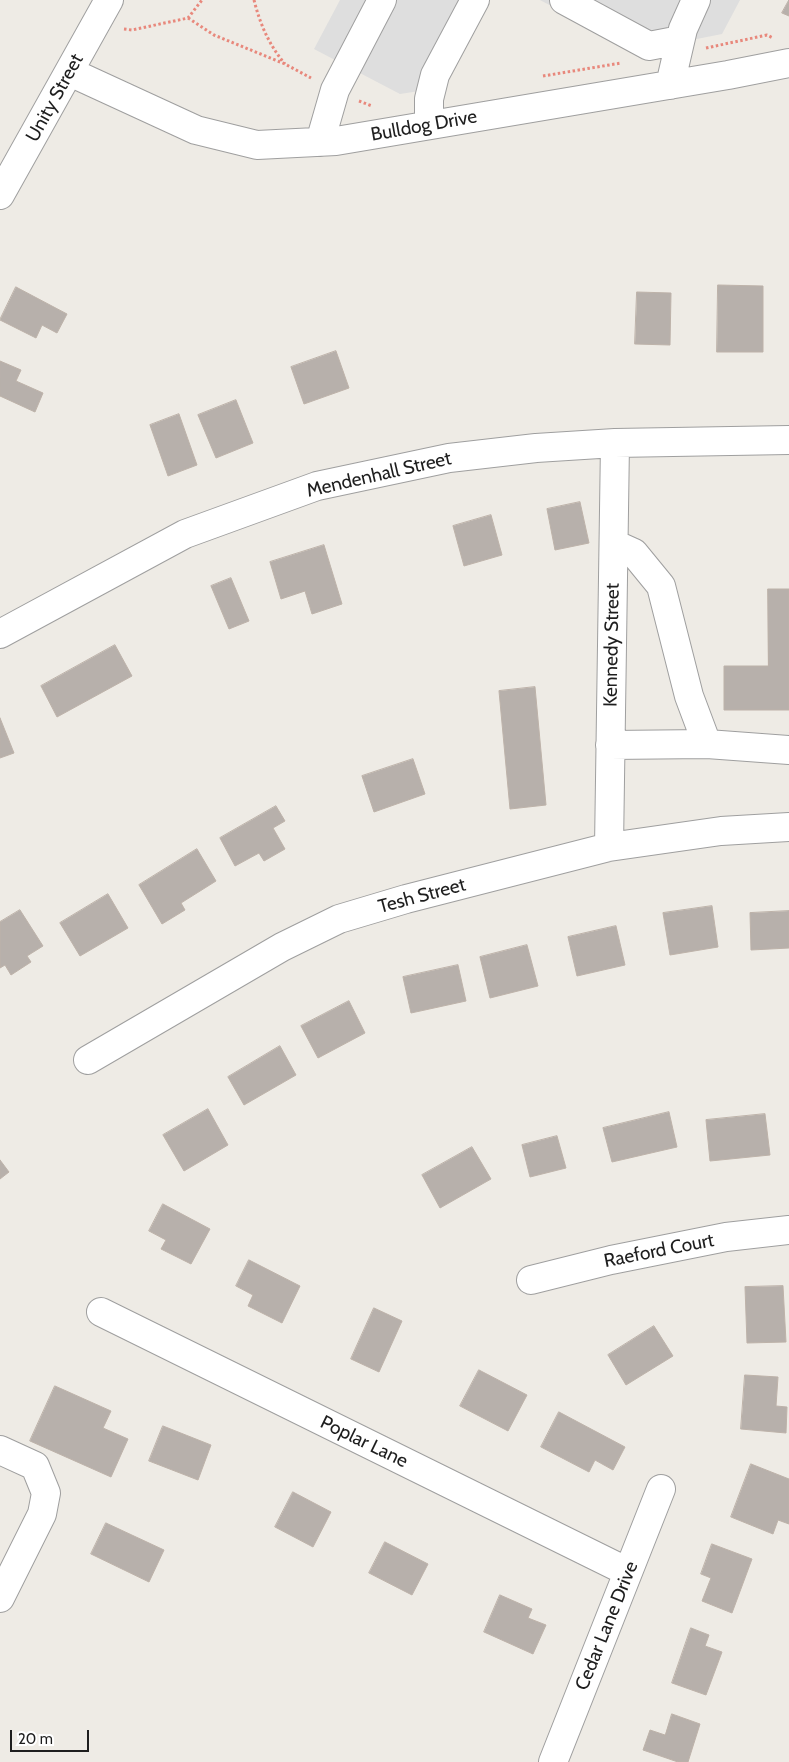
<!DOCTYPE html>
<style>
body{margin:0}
#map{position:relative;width:789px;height:1762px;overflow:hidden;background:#eeebe5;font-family:Cabin,sans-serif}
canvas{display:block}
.scale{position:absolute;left:10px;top:1730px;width:79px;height:22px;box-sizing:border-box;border:2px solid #1e1e1e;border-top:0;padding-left:6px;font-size:15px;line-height:18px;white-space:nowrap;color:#1e1e1e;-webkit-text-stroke:4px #fff;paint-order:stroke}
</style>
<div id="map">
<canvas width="789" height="1762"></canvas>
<div class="scale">20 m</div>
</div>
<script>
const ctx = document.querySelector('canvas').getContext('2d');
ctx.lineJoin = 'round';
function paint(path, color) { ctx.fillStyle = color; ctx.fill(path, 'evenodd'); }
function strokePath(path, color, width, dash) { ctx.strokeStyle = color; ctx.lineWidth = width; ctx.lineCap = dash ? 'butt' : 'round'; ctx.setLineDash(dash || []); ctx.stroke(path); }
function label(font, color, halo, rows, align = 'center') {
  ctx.font = font + ' Cabin,sans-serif'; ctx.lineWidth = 4; ctx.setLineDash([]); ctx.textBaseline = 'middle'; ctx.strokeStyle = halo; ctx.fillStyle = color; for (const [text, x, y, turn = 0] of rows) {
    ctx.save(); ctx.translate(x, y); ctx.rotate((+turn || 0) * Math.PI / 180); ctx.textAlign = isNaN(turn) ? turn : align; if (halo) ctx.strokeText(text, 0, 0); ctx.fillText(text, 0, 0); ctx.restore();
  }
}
paint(new Path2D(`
 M 340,0 L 490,0 L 445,87 L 400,94 L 314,49 Z
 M 540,0 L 740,0 L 722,34 L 636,51 Z`), '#dedede');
const building = new Path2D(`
 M 789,0 L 789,16 L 782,13 Z
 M 718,285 L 763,286 L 763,352 L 717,352 Z
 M 16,287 L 67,314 L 57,333 L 42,325 L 36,338 L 0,320 Z
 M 637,292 L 671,293 L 670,345 L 635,344 Z
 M 336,351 L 349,388 L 304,404 L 291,367 Z
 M 0,361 L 21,370 L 16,381 L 43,393 L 35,412 L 0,396 Z
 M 236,400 L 253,443 L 216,458 L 198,415 Z
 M 179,414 L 197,465 L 168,476 L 150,425 Z
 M 580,502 L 589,543 L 555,550 L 547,509 Z
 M 491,515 L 502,555 L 464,566 L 453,526 Z
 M 324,545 L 342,604 L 312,614 L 305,591 L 281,599 L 270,562 Z
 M 231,578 L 249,621 L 229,629 L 211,586 Z
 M 768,589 L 789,589 L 789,710 L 724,710 L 724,666 L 768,666 Z
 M 115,645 L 132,676 L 57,717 L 41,686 Z
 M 535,687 L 546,805 L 510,809 L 499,691 Z
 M 0,718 L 14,753 L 0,758 Z
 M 413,759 L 425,794 L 374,812 L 362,776 Z
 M 276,806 L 285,821 L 273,828 L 285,849 L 264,861 L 259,853 L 235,866 L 220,838 Z
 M 197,849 L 216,881 L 181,903 L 185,910 L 162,924 L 139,885 Z
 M 108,894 L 128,928 L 80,956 L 60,923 Z
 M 712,906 L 718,947 L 670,955 L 663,913 Z
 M 20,910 L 43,946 L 27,956 L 31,962 L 11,975 L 5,965 L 0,968 L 0,922 Z
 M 789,911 L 789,948 L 751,950 L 750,913 Z
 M 616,926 L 625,965 L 577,976 L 568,937 Z
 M 527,945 L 538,986 L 490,998 L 480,957 Z
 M 458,965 L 466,1001 L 411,1013 L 403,977 Z
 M 349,1001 L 365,1033 L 318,1058 L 301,1026 Z
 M 280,1046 L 296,1075 L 244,1105 L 228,1077 Z
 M 208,1109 L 228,1145 L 184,1171 L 163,1135 Z
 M 669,1112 L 677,1147 L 612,1162 L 603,1128 Z
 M 765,1114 L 770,1155 L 710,1161 L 706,1120 Z
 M 557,1136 L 566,1168 L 530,1177 L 522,1145 Z
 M 472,1147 L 491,1179 L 440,1208 L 422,1175 Z
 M 0,1160 L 9,1172 L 0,1179 Z
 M 163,1204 L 210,1229 L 191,1264 L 161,1249 L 166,1240 L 149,1231 Z
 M 249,1260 L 300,1286 L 282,1323 L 248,1306 L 253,1295 L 236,1286 Z
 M 783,1286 L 786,1342 L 747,1343 L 745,1287 Z
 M 374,1308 L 402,1321 L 379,1372 L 351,1359 Z
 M 654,1326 L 673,1356 L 626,1385 L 608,1355 Z
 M 479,1370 L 527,1395 L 508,1431 L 460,1406 Z
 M 745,1375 L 778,1377 L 776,1406 L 787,1407 L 786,1433 L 741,1429 Z
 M 55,1386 L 111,1411 L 103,1428 L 128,1439 L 111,1477 L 30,1441 Z
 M 559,1412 L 625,1447 L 613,1470 L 595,1460 L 589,1472 L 541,1447 Z
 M 163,1426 L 211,1445 L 198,1480 L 149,1461 Z
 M 751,1464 L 789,1479 L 789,1524 L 778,1520 L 773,1534 L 731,1517 Z
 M 293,1492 L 331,1512 L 313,1547 L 275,1527 Z
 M 106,1523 L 164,1550 L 149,1582 L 91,1554 Z
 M 385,1542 L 428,1564 L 412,1595 L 369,1573 Z
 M 712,1544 L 752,1559 L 732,1613 L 702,1601 L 711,1578 L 701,1574 Z
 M 500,1595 L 532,1609 L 528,1618 L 546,1625 L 533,1654 L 484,1632 Z
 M 691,1628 L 709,1635 L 705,1646 L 722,1652 L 706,1695 L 672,1683 Z
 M 672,1714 L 700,1724 L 688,1762 L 678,1762 L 643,1750 L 650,1730 L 665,1735 Z`);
paint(building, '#b7b0ab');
strokePath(building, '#bdb2a9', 1);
const minor = new Path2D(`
 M 564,0 L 649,46 L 680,40
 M 70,72 L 196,130 L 257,145 L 336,141 L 728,75 L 789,63
 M 670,85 L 683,29 L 696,0
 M 429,125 L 429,99 L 435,75 L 475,0
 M 320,142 L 335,90 L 382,0
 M 0,195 L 109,0
 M 614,544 L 634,553 L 661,586 L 689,696 L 707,744 L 789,750
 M 0,634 L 185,534 L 317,486 L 449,458 L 536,448 L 615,443 L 789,440
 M 610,745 L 707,744
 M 609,847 L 615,443
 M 88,1060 L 282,947 L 339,919 L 406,899 L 609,847 L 721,831 L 789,827
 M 531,1280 L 611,1260 L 726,1237 L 789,1230
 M 101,1312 L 628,1572
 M 0,1450 L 35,1466 L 46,1493 L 42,1514 L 0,1598
 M 553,1762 L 661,1489`);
strokePath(minor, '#9f9f9f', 30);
strokePath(new Path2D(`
 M 254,0 C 260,24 269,45 285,64
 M 188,18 L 214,35 L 285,64 L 311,78
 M 124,29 L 132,30 L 188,18 L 202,0
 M 706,48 L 767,35 L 773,38
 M 543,76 L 621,63
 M 359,101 L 372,106`), '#e8887c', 3, [2.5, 2.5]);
strokePath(minor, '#fff', 28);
label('19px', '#1e1e1e', '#fff', [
 ["Unity Street",55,98,-61],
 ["Bulldog Drive",424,126,-10],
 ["Mendenhall Street",379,475,-13],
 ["Kennedy Street",612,645,-89],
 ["Tesh Street",422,896,-15],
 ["Raeford Court",659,1251,-11],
 ["Poplar Lane",364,1442,26],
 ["Cedar Lane Drive",607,1626,-68]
]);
</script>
